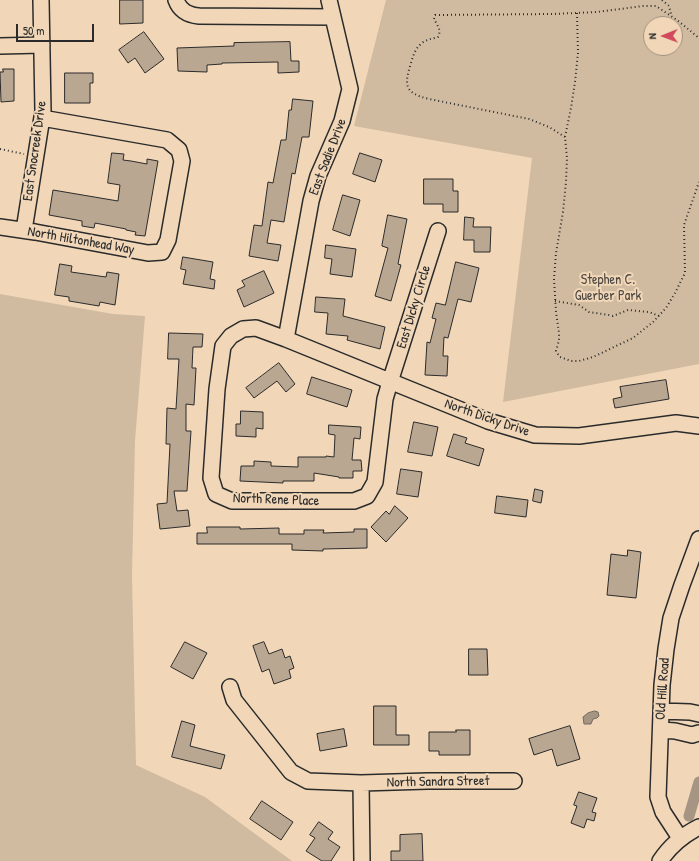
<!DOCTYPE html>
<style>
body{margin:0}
#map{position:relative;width:699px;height:861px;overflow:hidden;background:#f1d7b8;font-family:"Patrick Hand",sans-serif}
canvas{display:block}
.north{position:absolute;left:643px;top:16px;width:40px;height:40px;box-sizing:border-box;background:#f1d7b8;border:1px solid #a29280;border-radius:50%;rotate:269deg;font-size:11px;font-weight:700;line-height:16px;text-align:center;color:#2b2b2b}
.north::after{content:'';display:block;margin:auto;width:14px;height:18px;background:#d1495b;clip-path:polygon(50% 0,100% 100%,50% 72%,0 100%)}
.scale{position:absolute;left:16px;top:24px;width:78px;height:18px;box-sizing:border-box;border:2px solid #2b2b2b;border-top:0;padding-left:5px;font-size:12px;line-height:14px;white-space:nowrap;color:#2b2b2b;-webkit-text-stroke:3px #f1d7b8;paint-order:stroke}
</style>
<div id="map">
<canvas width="699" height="861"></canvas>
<div class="north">N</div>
<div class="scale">50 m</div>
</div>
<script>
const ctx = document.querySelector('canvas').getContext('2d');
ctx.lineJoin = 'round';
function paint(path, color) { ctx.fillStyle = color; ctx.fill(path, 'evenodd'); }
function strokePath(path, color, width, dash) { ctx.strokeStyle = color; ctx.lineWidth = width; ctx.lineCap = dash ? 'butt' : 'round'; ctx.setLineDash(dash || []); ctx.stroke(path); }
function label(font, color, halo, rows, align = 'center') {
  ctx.font = font + ' "Patrick Hand",sans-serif'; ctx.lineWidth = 4; ctx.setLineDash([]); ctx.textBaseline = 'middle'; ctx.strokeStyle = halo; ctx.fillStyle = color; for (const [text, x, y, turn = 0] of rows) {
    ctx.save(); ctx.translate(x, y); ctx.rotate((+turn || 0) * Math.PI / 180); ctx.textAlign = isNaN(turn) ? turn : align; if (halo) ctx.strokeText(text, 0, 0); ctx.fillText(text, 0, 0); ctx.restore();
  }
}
paint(new Path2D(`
 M 386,0 L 699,0 L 699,364 L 503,402 L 532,158 L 354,126 ZM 651,24 L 675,24 L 675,48 L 651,48 Z
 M 0,294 L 113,314 L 145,316 L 135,441 L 132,575 L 136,765 L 205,797 L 292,861 L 0,861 Z`), '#d0bba0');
const water = new Path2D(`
 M 595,711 L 598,712 L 599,716 L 597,718 L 593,719 L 591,724 L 584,724 L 583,717 L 588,713 Z`);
paint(water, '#a59582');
strokePath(water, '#746b5f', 1);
strokePath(new Path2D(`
 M 689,816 L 699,782`), '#a59582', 11);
const building = new Path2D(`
 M 120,0 L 143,0 L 143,23 L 120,24 Z
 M 144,32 L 164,59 L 145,73 L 135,58 L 128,63 L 119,50 Z
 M 290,42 L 291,61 L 299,61 L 299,72 L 278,73 L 278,62 L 222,63 L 222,64 L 207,65 L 207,72 L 178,71 L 177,48 L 234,46 L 234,43 Z
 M 3,69 L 14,69 L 14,101 L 1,102 L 0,72 L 3,72 Z
 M 65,73 L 93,73 L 93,83 L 90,83 L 90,103 L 65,103 Z
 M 293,99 L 313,101 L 309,137 L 302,137 L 295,174 L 292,173 L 284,222 L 271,220 L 267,243 L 281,245 L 278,261 L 249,256 L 254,225 L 262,226 L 268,182 L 273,183 L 281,140 L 286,140 L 289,110 L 291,110 Z
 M 112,153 L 124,154 L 123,160 L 131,161 L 147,164 L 147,159 L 158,161 L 145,236 L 135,235 L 136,232 L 126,230 L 126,229 L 95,223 L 94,228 L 82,226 L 82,221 L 49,215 L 53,190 L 118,201 L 120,185 L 108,183 Z
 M 360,153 L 382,160 L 375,182 L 353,174 Z
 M 424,179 L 453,179 L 453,191 L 458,191 L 458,212 L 443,212 L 443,204 L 424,204 Z
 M 343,195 L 360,200 L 350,236 L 333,230 Z
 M 388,215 L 407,219 L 398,264 L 401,265 L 391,301 L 375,296 L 388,248 L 382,246 L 382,245 Z
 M 465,217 L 474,218 L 473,227 L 491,227 L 490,252 L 474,252 L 474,240 L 464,240 Z
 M 326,245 L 356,249 L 352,277 L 330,274 L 332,259 L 325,258 Z
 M 183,257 L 213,262 L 210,279 L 215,280 L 214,289 L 183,284 L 186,270 L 181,269 Z
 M 456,262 L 479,268 L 471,302 L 458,299 L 448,338 L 444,337 L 443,356 L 448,356 L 447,376 L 425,375 L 427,342 L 430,343 L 436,319 L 432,318 L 436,303 L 445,305 Z
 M 60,264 L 72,266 L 71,272 L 106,277 L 107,272 L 119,274 L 115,305 L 100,302 L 99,306 L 69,301 L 69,297 L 55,295 Z
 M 264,271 L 274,293 L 244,307 L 237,290 L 245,286 L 242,281 Z
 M 316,297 L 345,299 L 343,316 L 385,327 L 380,349 L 347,340 L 348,336 L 326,334 L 328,313 L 315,312 Z
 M 169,333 L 203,334 L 202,347 L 193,347 L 192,368 L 196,368 L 194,405 L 186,404 L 186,431 L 191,431 L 187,491 L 174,491 L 177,511 L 188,510 L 190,526 L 160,529 L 157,504 L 167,503 L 170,444 L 166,444 L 167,408 L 176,409 L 179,359 L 168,359 Z
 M 279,363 L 295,384 L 286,392 L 277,381 L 254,398 L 246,388 Z
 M 312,377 L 352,390 L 347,407 L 307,394 Z
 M 666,380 L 669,399 L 615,408 L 613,399 L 622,397 L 620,387 Z
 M 241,411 L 263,412 L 263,429 L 256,428 L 256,437 L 236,436 L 236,424 L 240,424 Z
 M 414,422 L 438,427 L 432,456 L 408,452 Z
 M 329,425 L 361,427 L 360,439 L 354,438 L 352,460 L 361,460 L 362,471 L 353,471 L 353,478 L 339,478 L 339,477 L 314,473 L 314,481 L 283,481 L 283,483 L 240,481 L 241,466 L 254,466 L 254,461 L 271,462 L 271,466 L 298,467 L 298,457 L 326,457 L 326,456 L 334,457 L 335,435 L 329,434 Z
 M 454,434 L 467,438 L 465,443 L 484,449 L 479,466 L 447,456 Z
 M 401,469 L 422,472 L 418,497 L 397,494 Z
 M 535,489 L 543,491 L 541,503 L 533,501 Z
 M 497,496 L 528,500 L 526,517 L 495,513 Z
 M 395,506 L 408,518 L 386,542 L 371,527 L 386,511 L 389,514 Z
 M 207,527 L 240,527 L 240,529 L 279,528 L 279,534 L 304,534 L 304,530 L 324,530 L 323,533 L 354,532 L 354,529 L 367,529 L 367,548 L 323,549 L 323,551 L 292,550 L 292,544 L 197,544 L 197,533 L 207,533 Z
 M 628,550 L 641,552 L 636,598 L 607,595 L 611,554 L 627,556 Z
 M 185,642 L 207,653 L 193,679 L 171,667 Z
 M 264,642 L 269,654 L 282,649 L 285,658 L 290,656 L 294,668 L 289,670 L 291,678 L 274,684 L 269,669 L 262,672 L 253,646 Z
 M 469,649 L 487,649 L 488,675 L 469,675 Z
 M 374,706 L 396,706 L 396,735 L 409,735 L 409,745 L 374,745 Z
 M 182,721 L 195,725 L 190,746 L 225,755 L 221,769 L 172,757 Z
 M 570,726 L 580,759 L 557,766 L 552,749 L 534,755 L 529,739 Z
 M 344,729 L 347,746 L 320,751 L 317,734 Z
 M 456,730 L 470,730 L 470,755 L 439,755 L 439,751 L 429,751 L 429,732 L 456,732 Z
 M 579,792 L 597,798 L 592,812 L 596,813 L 594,821 L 587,819 L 584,828 L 571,823 L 577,806 L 574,805 Z
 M 262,801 L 293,822 L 281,840 L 250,819 Z
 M 319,822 L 333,832 L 328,839 L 340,847 L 331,861 L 322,861 L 306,851 L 315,838 L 310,835 Z
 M 422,834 L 423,861 L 391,861 L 391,851 L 400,851 L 400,835 Z`);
paint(building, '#baa791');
strokePath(building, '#2b2b2b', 1);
const minor = new Path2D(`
 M 176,0 C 180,11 188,15 199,16 L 333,17
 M 0,46 L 42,45
 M 0,227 L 35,232 L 148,253 L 162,252 L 168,240 L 182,161 L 179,150 L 167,140 L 42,118
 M 24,230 L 43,111 L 41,0
 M 438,231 L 390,382 L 385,399 L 375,482 L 367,496 L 354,501 L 232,501 L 216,494 L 211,478 L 217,389 L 223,346 L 231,336 L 243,329 L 256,328 L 286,339 L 488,421 L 535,435 L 579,436 L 676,423 L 699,426
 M 286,339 L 311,201 L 318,176 L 342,121 L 350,89 L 329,0
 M 230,687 L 234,700 L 291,772 L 308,781 L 361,783 L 428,781 L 514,781
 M 661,711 L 690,712 L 699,714
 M 661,730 L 675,731 L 692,735 L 699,733
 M 361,783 L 362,861
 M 680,838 L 663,812 L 658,797 L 662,685 L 666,649 L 671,618 L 682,585 L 699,539
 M 660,861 C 670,846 683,835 699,827`);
strokePath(minor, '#2b2b2b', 18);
strokePath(new Path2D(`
 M 662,0 L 669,6 L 671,14
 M 577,13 L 578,53 L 575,82 L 571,108 L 565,137 L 567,158 L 566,182 L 563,212 L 556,253 L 554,279 L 556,312 L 559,333 L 559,340 L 556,351 L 560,357 L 571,361 L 579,361 L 593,357 L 633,338 L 653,322 L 666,308 L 675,293 L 685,273 L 684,225 L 699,182
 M 565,137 L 549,127 L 529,119 L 429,99 C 404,93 404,85 411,63 C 413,56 415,49 421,44 C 426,39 432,39 438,37 C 442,30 437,25 434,19 L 435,15 L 553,14 L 597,12 L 643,6 L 656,6 L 677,20 L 699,38
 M 0,149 L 24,154
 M 555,301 L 579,305 L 589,312 L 609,315 L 613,316 L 628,310 L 649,312 L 659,316`), '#2b2b2b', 2, [1, 3]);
strokePath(minor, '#f1d7b8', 15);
label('14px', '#2b2b2b', '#f1d7b8', [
 ["East Snocreek Drive",35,151,-82],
 ["East Sadie Drive",328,157,-69],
 ["North Hiltonhead Way",81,241,10],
 ["East Dicky Circle",414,307,-73],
 ["North Dicky Drive",487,418,19],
 ["North Rene Place",276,500,2],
 ["Old Hill Road",663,689,-86],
 ["North Sandra Street",438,782,-1]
]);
label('14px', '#4c4842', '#f1d7b8', [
 ["Stephen C.",608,280],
 ["Guerber Park",608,296]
]);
</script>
